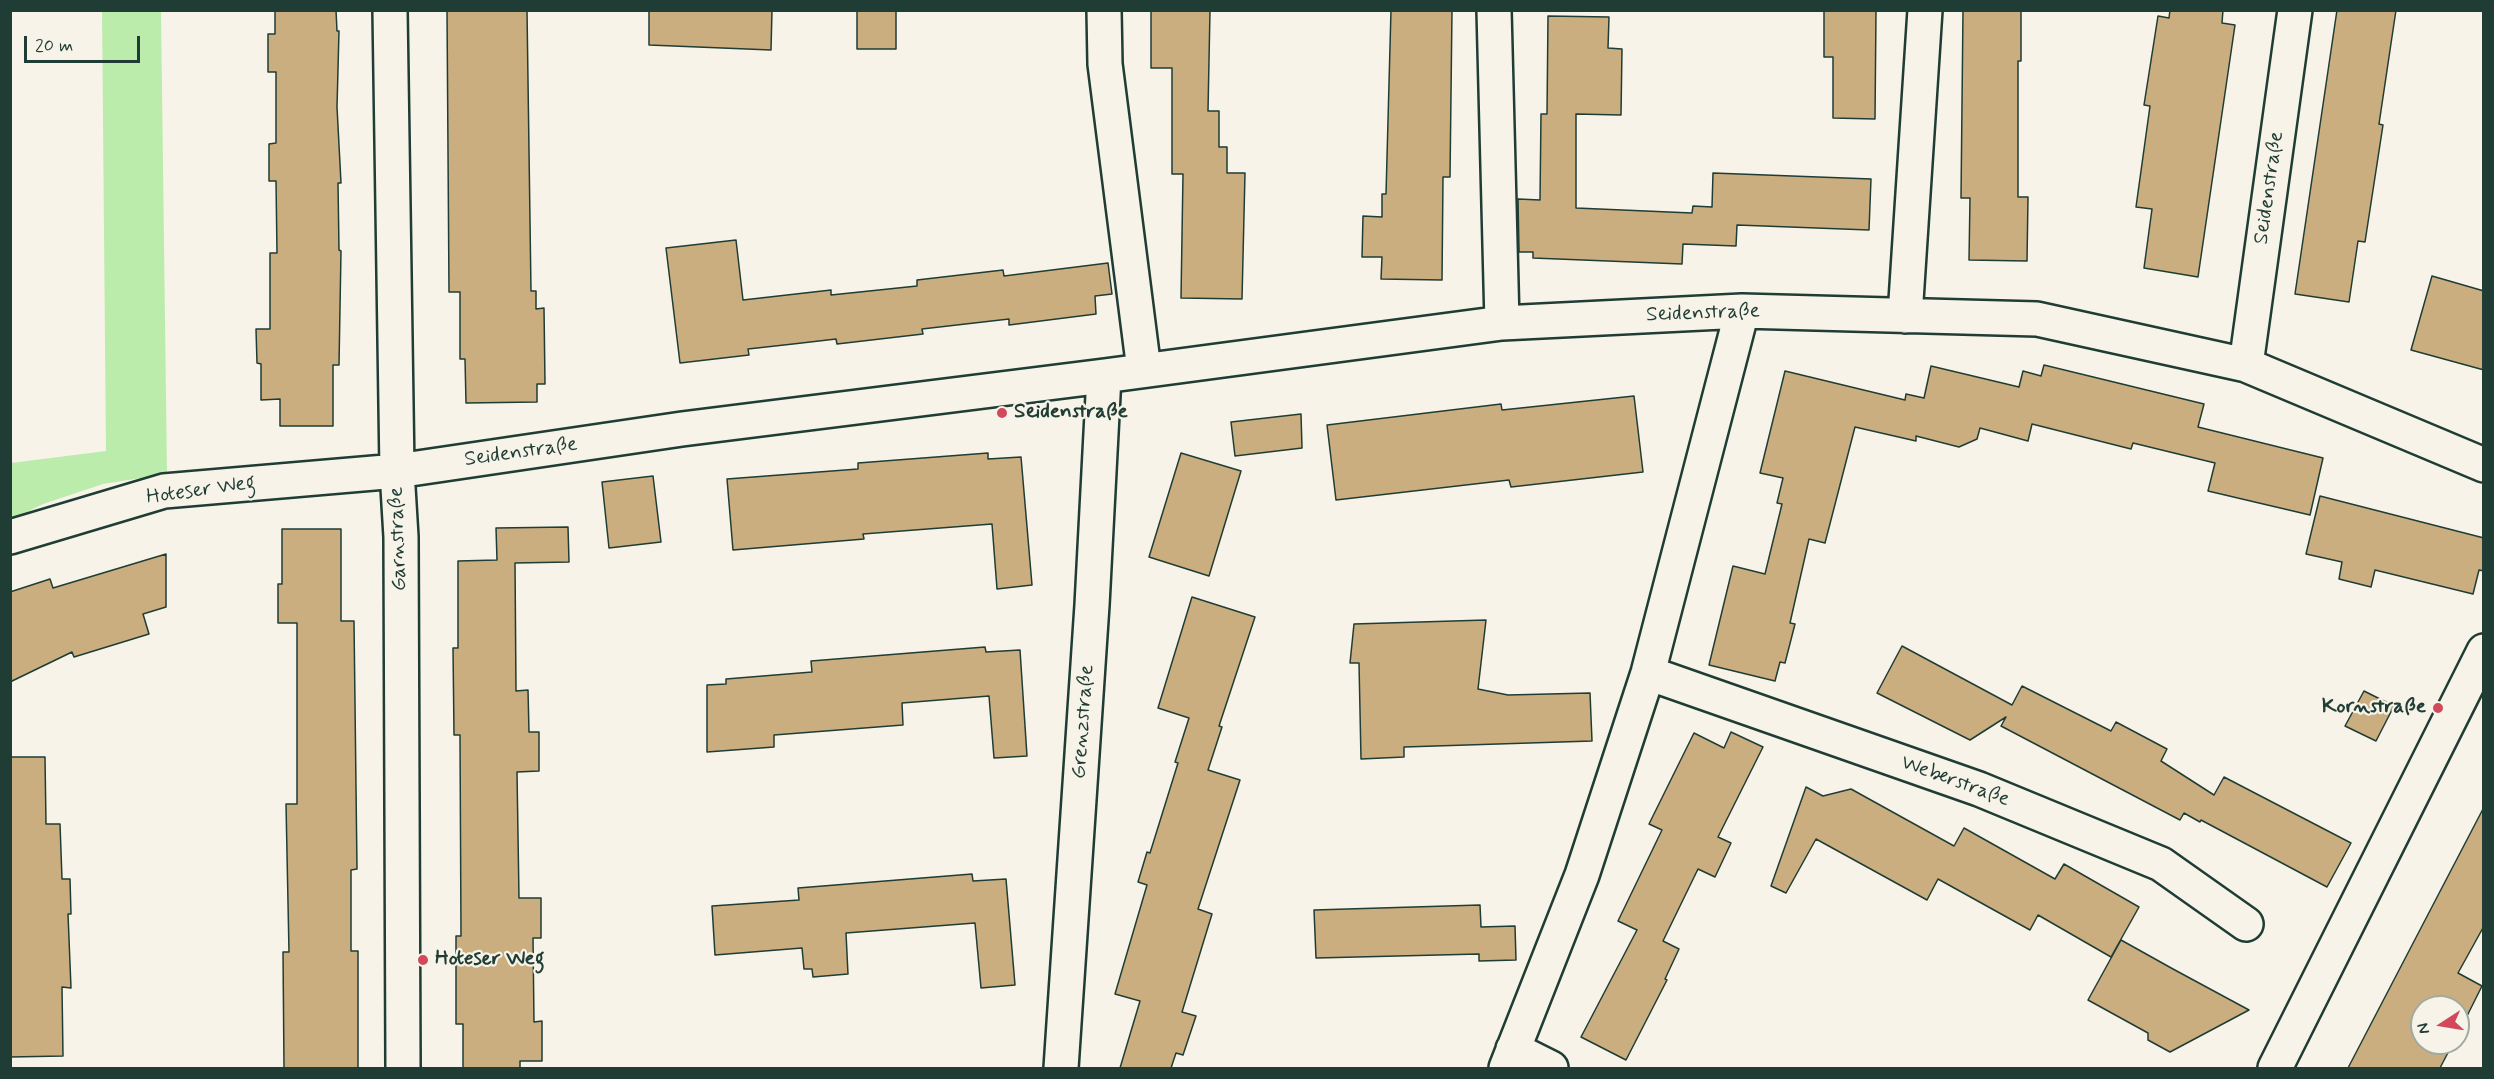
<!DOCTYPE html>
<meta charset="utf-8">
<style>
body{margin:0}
#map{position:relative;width:2494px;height:1079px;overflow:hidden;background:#f7f3e8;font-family:Mynerve,sans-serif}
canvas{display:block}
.frame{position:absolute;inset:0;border:12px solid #1f3d34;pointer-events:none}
.north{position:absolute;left:2410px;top:995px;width:60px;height:60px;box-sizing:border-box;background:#f7f3e8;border:2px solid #a1aaa0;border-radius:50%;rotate:258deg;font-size:16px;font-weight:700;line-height:24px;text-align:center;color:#1f3d34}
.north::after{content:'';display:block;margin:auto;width:21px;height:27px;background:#d1495b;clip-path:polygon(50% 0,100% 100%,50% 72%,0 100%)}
.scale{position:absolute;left:24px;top:36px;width:116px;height:27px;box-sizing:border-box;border:3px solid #1f3d34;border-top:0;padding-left:8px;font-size:18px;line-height:21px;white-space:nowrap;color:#1f3d34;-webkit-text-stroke:4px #f7f3e8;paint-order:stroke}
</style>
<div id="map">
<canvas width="2494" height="1079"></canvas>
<div class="frame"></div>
<div class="north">N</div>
<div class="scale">20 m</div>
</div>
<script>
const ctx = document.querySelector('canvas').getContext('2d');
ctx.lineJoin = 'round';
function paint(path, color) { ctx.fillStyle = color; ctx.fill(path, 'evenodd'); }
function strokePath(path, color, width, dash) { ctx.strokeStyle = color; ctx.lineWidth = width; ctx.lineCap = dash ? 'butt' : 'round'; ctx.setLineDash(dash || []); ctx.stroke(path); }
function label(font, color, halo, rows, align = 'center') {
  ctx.font = font + ' Mynerve,sans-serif'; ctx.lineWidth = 4.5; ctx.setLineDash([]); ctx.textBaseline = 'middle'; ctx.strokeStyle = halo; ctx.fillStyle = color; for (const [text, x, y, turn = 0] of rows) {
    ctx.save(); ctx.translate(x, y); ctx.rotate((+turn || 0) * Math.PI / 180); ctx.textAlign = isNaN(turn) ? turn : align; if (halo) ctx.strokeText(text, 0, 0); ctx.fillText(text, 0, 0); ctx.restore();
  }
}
paint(new Path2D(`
 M 102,11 L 161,11 L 167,474 L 103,484 L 43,504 L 11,520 L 11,463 L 106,451 Z`), '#bcecab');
const building = new Path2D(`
 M 275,10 L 336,10 L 337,31 L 339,31 L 337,107 L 341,183 L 338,183 L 339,250 L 341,251 L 339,365 L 333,365 L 333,426 L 280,426 L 280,399 L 261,400 L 261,364 L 257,363 L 256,329 L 270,329 L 270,253 L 277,253 L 276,181 L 269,181 L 269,144 L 276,143 L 276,72 L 268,72 L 268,34 L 275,34 Z
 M 447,10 L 527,10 L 531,291 L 536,291 L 536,309 L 544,308 L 545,384 L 537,384 L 537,402 L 466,403 L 465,359 L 460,359 L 460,292 L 449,292 Z
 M 649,10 L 772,10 L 771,50 L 649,45 Z
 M 857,10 L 896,10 L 896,49 L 857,49 Z
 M 1151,10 L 1210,10 L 1208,111 L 1219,111 L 1219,147 L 1227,147 L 1227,173 L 1245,173 L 1242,299 L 1181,298 L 1183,174 L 1172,174 L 1172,68 L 1151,68 Z
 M 1391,10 L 1452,10 L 1450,177 L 1443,177 L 1442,280 L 1381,279 L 1382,257 L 1362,257 L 1363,216 L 1382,217 L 1382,194 L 1386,194 Z
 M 1824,10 L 1876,10 L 1875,119 L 1833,118 L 1833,57 L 1824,57 Z
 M 1963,10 L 2021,10 L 2021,61 L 2018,61 L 2018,197 L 2028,197 L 2027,261 L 1969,260 L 1970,198 L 1961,198 Z
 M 2170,10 L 2223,10 L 2222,23 L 2235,25 L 2198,277 L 2144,268 L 2152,209 L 2136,207 L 2150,106 L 2144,105 L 2158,16 L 2169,18 Z
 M 2337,10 L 2396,10 L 2379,124 L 2383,125 L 2365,242 L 2358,241 L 2349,302 L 2295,294 Z
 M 1548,16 L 1609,17 L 1608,48 L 1622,49 L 1621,115 L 1576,114 L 1576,208 L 1692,213 L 1693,206 L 1712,207 L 1713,173 L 1871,179 L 1869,230 L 1737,225 L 1736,246 L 1683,244 L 1682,264 L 1533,258 L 1533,252 L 1519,252 L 1518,199 L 1540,200 L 1541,114 L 1547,114 Z
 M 736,240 L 743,300 L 831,290 L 831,295 L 917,286 L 917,280 L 1003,270 L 1004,276 L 1108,263 L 1112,294 L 1095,296 L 1096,314 L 1009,325 L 1009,319 L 922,329 L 923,334 L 837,344 L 836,339 L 793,344 L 748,349 L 749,355 L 680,363 L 666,248 Z
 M 2432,276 L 2484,291 L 2484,370 L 2411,350 Z
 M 2044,365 L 2204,404 L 2198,427 L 2323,458 L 2310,515 L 2208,491 L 2215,463 L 2133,443 L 2131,449 L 2032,424 L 2028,441 L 1980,428 L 1977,439 L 1959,447 L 1916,436 L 1916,441 L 1855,427 L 1825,543 L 1809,539 L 1790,623 L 1795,624 L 1785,663 L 1780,662 L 1775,681 L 1709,665 L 1733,566 L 1765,574 L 1782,504 L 1777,503 L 1783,478 L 1760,473 L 1785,371 L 1905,400 L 1906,394 L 1924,398 L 1931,366 L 2019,387 L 2023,371 L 2041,376 Z
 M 1634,396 L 1643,472 L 1511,487 L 1509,480 L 1336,500 L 1327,425 L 1501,404 L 1502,410 Z
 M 1301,414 L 1302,448 L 1235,456 L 1231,422 Z
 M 988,453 L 988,459 L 1021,457 L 1032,585 L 997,589 L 992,524 L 863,534 L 864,539 L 733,550 L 727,479 L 858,469 L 858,463 Z
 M 1181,453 L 1241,471 L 1209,576 L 1149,557 Z
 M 653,476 L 661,542 L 609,548 L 602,482 Z
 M 2320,496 L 2484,538 L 2484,571 L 2479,570 L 2473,594 L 2375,570 L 2371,587 L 2339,579 L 2342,562 L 2306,554 Z
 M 568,527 L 569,562 L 515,563 L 516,691 L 528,690 L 529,732 L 539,732 L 539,771 L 517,772 L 519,898 L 541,898 L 541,938 L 533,938 L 534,1022 L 542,1021 L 542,1061 L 520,1061 L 520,1068 L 463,1068 L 463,1024 L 456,1024 L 456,936 L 461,936 L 460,735 L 454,735 L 453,648 L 458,648 L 458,561 L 497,560 L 496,528 Z
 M 282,529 L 341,529 L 341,621 L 354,621 L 357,869 L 351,870 L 351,951 L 358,951 L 358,1068 L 284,1068 L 283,952 L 289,952 L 286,804 L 297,804 L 297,623 L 278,623 L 278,584 L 282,584 Z
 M 166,554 L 166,607 L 143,614 L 149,634 L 74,657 L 72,652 L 10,682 L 10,592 L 50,579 L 53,588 Z
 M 1192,597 L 1255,617 L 1219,726 L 1222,727 L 1208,770 L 1240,780 L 1198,909 L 1212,914 L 1182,1012 L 1196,1016 L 1183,1055 L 1176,1053 L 1171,1068 L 1120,1068 L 1140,1001 L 1115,994 L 1147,885 L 1138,882 L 1147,852 L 1150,853 L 1178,763 L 1175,762 L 1189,718 L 1158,708 Z
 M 1486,620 L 1478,689 L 1508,695 L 1590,693 L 1592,741 L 1404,747 L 1404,757 L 1361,759 L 1359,663 L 1350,663 L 1354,624 Z
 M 1902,646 L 2012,705 L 2022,686 L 2111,731 L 2116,722 L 2167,749 L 2161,761 L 2214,795 L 2224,777 L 2351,843 L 2327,887 L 2201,820 L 2200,822 L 2184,813 L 2180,820 L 2001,726 L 2006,717 L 1970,740 L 1877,693 Z
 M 985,647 L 986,652 L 1020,650 L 1027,756 L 994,758 L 989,696 L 902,703 L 903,725 L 774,735 L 774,747 L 707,752 L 707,685 L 726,684 L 726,679 L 812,672 L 811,661 Z
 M 2364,691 L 2394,706 L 2376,741 L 2345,726 Z
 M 1731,732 L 1763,747 L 1718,837 L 1731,843 L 1715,877 L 1698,869 L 1663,941 L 1679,949 L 1665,979 L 1667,980 L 1626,1060 L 1581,1037 L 1637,930 L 1618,921 L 1662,830 L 1649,824 L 1694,733 L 1724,748 Z
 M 10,757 L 45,757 L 46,824 L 60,824 L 62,879 L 70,879 L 71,914 L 68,914 L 71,988 L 62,987 L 63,1056 L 10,1057 Z
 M 1806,787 L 1823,796 L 1851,789 L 1954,846 L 1964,828 L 2055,879 L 2064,864 L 2139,907 L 2111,957 L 2038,915 L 2030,930 L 1938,879 L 1927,900 L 1816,839 L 1786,893 L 1771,886 Z
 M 2484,807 L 2484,926 L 2458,973 L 2482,986 L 2458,1034 L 2458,1007 L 2422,1007 L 2422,1043 L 2453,1043 L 2440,1068 L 2348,1068 Z
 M 972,874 L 973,881 L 1006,879 L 1015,985 L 981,988 L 975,923 L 846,933 L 848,974 L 813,977 L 812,969 L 804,969 L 802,948 L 715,955 L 712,906 L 799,900 L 798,888 Z
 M 1480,905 L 1481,927 L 1515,926 L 1516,960 L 1479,961 L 1479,954 L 1316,958 L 1314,910 Z
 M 2121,940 L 2173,969 L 2249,1010 L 2170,1052 L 2148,1040 L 2148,1033 L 2088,1000 Z`);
paint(building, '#cbae80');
strokePath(building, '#1f3d34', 1.5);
const minor = new Path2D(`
 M 390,10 L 397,471 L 401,537 L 403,1068
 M 1104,10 L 1105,64 L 1144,370
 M 1494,10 L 1502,323
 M 1905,316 L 1925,10
 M 2246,365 L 2295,10
 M 10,537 L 164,491 L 397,471 L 682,429 L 1104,376 L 1502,323 L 1742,311 L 2037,319 L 2246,365 L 2484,465
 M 1648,673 L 1979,789 L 2161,864 L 2246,924
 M 1513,1049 L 1551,1068
 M 1061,1068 L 1092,605 L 1104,376
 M 1506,1068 L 1582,875 L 1648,673 L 1742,311
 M 2275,1068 L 2484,651`);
strokePath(minor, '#1f3d34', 38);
strokePath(minor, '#f7f3e8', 33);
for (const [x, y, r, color] of [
 [1002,413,6,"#d1495b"],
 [2438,708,6,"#d1495b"],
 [423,960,6,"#d1495b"]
]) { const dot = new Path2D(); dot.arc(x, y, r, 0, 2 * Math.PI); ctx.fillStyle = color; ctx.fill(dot); strokePath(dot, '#f7f3e8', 2); }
label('21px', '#1f3d34', '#f7f3e8', [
 ["Seidenstraße",2270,188,-82],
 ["Seidenstraße",1703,314,-2],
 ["Seidenstraße",521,453,-8],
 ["Hoteser Weg",201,491,-8],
 ["Garnstraße",399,539,-92],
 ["Grenzstraße",1084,722,-86],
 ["Weberstraße",1955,782,20]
]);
label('bold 21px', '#1f3d34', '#f7f3e8', [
 ["Seidenstraße",1014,413],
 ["Kornstraße",2426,708,"right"],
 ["Hoteser Weg",435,960]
], 'left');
</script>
